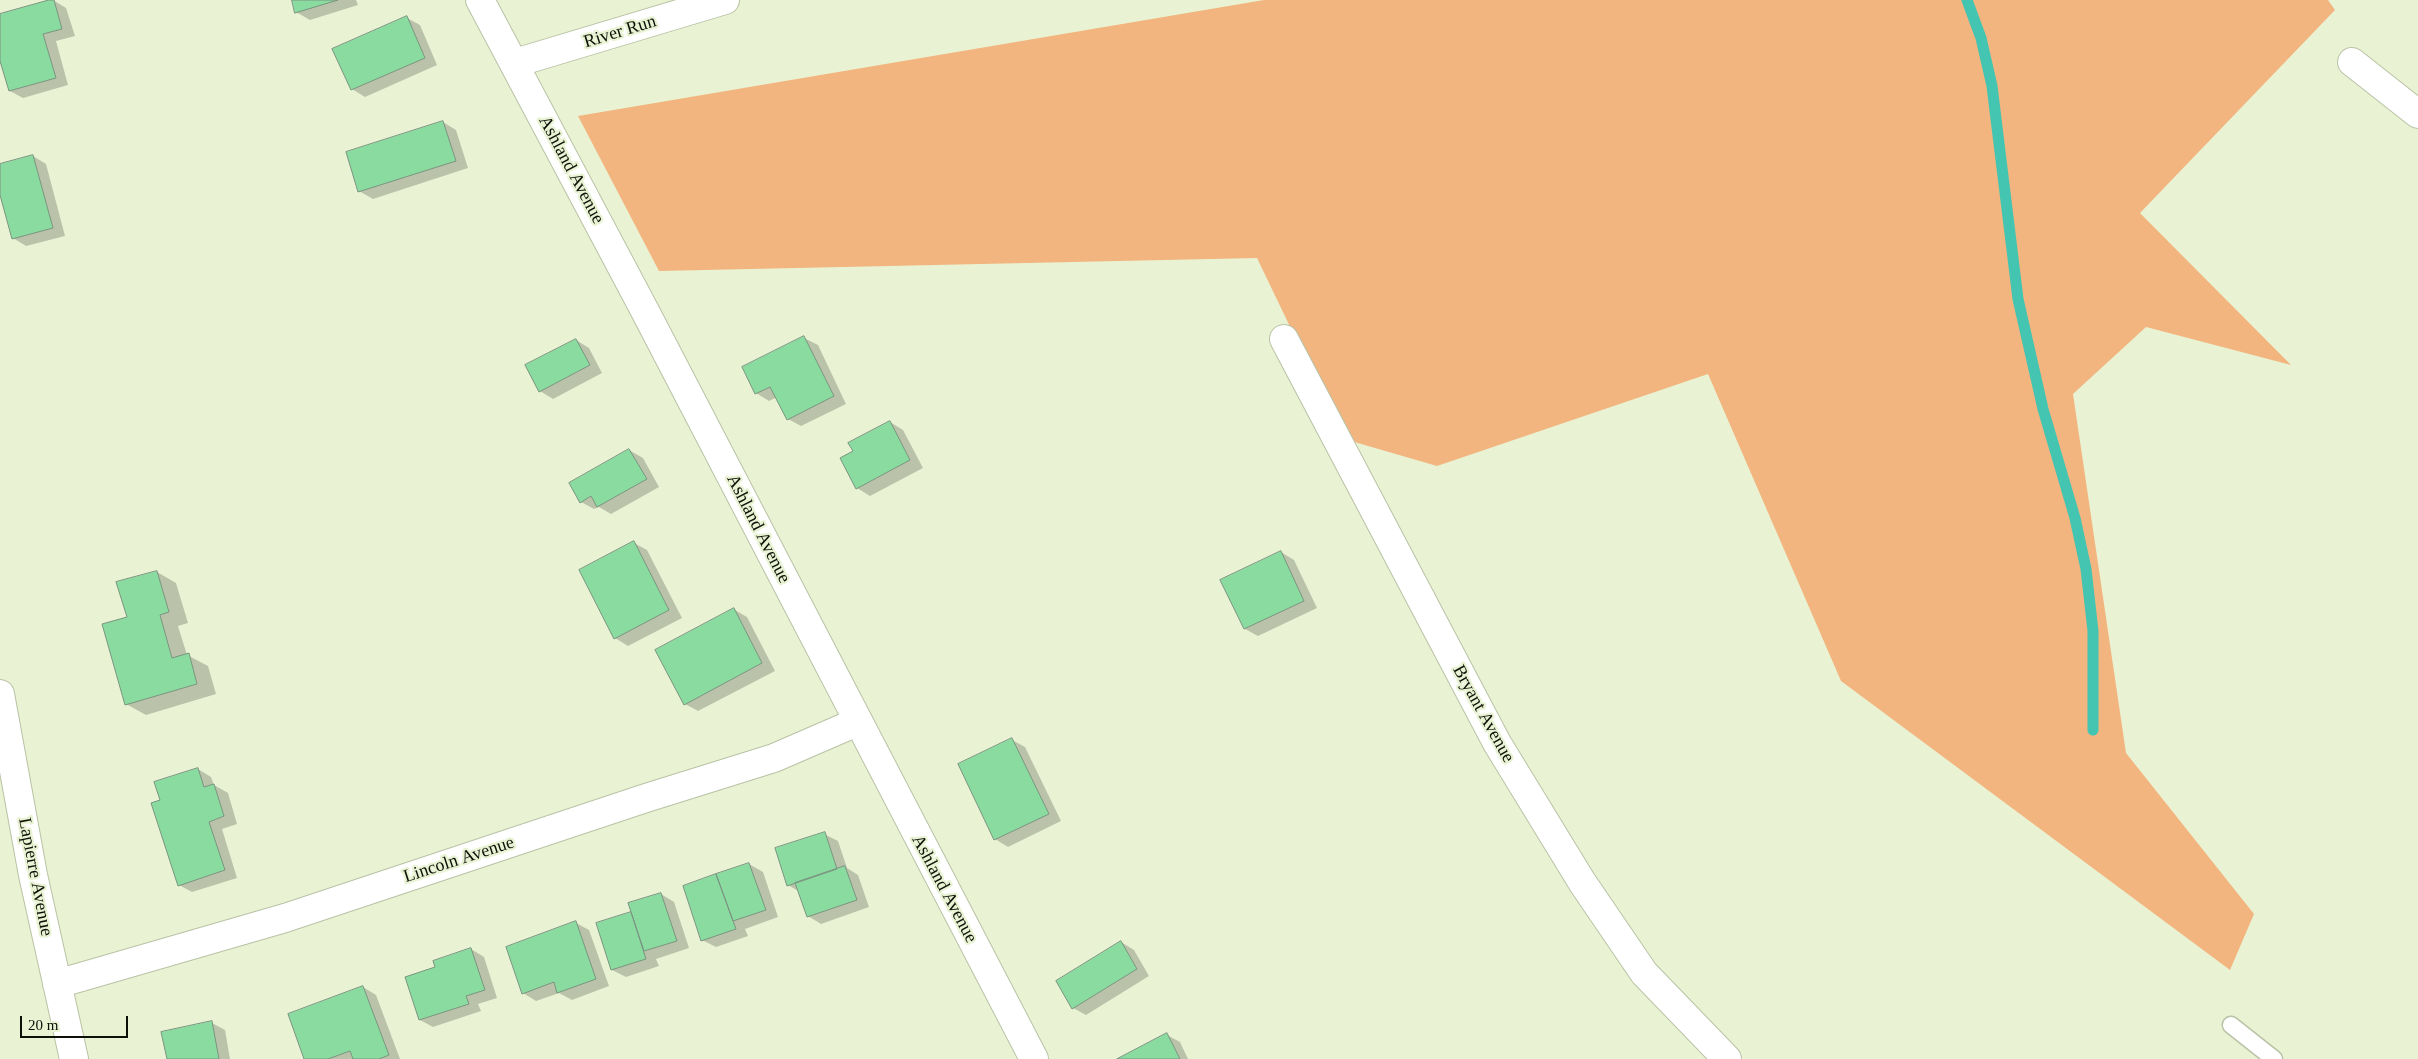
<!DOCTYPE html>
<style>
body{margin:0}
#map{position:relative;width:2418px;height:1059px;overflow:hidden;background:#e9f3d4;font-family:Georgia,serif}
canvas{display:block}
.scale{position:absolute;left:20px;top:1016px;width:108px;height:22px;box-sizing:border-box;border:2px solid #0d1007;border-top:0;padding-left:6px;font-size:15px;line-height:18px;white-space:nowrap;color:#0d1007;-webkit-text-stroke:4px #e9f3d4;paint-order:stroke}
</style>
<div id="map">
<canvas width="2418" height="1059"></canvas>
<div class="scale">20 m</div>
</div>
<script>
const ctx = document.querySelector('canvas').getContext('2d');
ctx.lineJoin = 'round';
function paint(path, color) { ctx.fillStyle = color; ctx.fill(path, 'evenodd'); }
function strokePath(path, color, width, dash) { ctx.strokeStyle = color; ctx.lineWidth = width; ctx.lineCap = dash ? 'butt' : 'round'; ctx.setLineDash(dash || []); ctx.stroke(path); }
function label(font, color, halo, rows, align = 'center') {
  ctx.font = font + ' Georgia,serif'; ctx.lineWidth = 4.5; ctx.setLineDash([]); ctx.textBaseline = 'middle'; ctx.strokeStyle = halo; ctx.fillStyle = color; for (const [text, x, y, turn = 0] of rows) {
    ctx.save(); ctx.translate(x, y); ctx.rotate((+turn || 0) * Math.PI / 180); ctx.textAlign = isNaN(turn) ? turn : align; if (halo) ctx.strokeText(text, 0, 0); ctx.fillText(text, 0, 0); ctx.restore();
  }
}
paint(new Path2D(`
 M 1264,0 L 2328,0 L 2335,10 L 2140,213 L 2291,365 L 2146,327 L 2073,394 L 2126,753 L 2254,914 L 2230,970 L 1841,681 L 1708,374 L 1437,466 L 1344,439 L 1257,258 L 659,271 L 578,116 Z`), '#f2b57f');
paint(new Path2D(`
 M 53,0 L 66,8 L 75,36 L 56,41 L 68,85 L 23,98 L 10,91 L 0,56 L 0,16 Z
 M 293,0 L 356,0 L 358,5 L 310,20 L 296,12 Z
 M 407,18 L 420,25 L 437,65 L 365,97 L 352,89 Z
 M 443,122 L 456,130 L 468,168 L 373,199 L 359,191 Z
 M 33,156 L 46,164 L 65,236 L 26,246 L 13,238 L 0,190 L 0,165 Z
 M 804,338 L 818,345 L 846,404 L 801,426 L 788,419 L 777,397 L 769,401 L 756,393 L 744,368 Z
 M 576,340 L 589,348 L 602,373 L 553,399 L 540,391 Z
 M 890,422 L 903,430 L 923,468 L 870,496 L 857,488 L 854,451 Z
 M 629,450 L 643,458 L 659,487 L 611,514 L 599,507 L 594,509 L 581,502 Z
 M 634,543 L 647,550 L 682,618 L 628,646 L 615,638 Z
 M 1281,552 L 1294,560 L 1317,608 L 1258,636 L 1245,629 L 1222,580 Z
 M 157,572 L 176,583 L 188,623 L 178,626 L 187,655 L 208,666 L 216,694 L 146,715 L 126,704 L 128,618 Z
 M 733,609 L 747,617 L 775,671 L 698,711 L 685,704 Z
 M 1012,740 L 1025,747 L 1061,821 L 1008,847 L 995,839 Z
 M 198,769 L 211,777 L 214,785 L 228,793 L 237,824 L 222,829 L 237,878 L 192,892 L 179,885 L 161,801 Z
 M 824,834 L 838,841 L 847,868 L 858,875 L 869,907 L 821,924 L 808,916 L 800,892 L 788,885 Z
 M 749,864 L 763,872 L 778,917 L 745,929 L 748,936 L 716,947 L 702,940 Z
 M 661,894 L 674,902 L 689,948 L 656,959 L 659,966 L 626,977 L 612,970 L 598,924 L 633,912 Z
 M 576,923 L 589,930 L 609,986 L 572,1000 L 559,993 L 536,1001 L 523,993 Z
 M 1121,942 L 1134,950 L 1149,976 L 1086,1015 L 1073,1008 Z
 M 471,949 L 484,957 L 497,998 L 478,1004 L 481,1011 L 433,1027 L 420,1020 L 436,968 Z
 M 363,987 L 376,995 L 400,1059 L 306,1059 Z
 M 212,1023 L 225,1030 L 230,1059 L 168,1059 Z
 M 1167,1035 L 1180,1042 L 1188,1059 L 1119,1059 Z`), '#0003');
strokePath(new Path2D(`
 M 1967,0 L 1981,38 L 1992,86 L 2018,299 L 2043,409 L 2075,518 L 2086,569 L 2093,631 L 2093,730`), '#43c5b2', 11);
const building = new Path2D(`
 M 49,0 L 54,0 L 62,29 L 43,34 L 56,78 L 9,91 L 0,61 L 0,14 Z
 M 292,0 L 338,0 L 295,13 Z
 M 407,16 L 425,58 L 351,90 L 332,49 Z
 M 443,121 L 456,161 L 358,192 L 346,152 Z
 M 33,155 L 53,228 L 12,239 L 0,195 L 0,164 Z
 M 804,336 L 834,396 L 787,420 L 770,387 L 755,394 L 742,367 Z
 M 576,339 L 590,365 L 539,392 L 525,365 Z
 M 890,421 L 910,460 L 856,489 L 840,458 L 853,451 L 848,443 Z
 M 629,449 L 647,479 L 597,507 L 591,496 L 580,503 L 569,483 Z
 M 634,541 L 669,610 L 614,639 L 579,570 Z
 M 1281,551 L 1304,601 L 1244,629 L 1220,580 Z
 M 157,571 L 169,612 L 160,615 L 172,658 L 189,653 L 197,684 L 125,705 L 102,624 L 127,617 L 116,582 Z
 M 734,608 L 762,663 L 684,705 L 655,650 Z
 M 1012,738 L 1049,814 L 994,840 L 958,764 Z
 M 198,768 L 204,787 L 214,784 L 224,816 L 209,822 L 225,870 L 178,886 L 151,803 L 160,800 L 154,782 Z
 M 825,832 L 837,869 L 787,886 L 775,848 Z
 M 749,863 L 766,910 L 733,921 L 716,874 Z
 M 845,866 L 857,900 L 807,917 L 795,883 Z
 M 716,874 L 736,929 L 701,941 L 683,886 Z
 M 661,893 L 677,941 L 644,951 L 628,903 Z
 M 631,912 L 646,959 L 611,970 L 596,923 Z
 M 576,921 L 596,979 L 557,993 L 554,982 L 522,994 L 506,947 Z
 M 1121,941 L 1137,969 L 1072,1009 L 1056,981 Z
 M 471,948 L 485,990 L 466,996 L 469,1004 L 419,1020 L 405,977 L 435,967 L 433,961 Z
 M 363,986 L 389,1055 L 379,1059 L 353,1059 L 350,1051 L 328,1059 L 304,1059 L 288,1014 Z
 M 212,1021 L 219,1059 L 167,1059 L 161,1032 Z
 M 1167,1033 L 1180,1059 L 1117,1059 Z`);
paint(building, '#8adba0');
strokePath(building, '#7a947f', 1);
const lane = new Path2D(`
 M 2231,1025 L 2274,1059`);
const street = new Path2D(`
 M 480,0 L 645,311 L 1034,1059
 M 2352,62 L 2418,114
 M 515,63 L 725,0
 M 1284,339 L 1497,743 L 1582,882 L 1644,973 L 1727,1059
 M 0,694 L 33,875 L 74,1059
 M 57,984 L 285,918 L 646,798 L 774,758 L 857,722`);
strokePath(lane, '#b9c2a5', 19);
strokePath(street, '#b9c2a5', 30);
strokePath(lane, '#fff', 16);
strokePath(street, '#fff', 28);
label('18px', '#0d1007', '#e9f3d4', [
 ["River Run",620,32,-17],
 ["Ashland Avenue",571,170,62],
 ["Ashland Avenue",758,529,63],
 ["Bryant Avenue",1483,714,61],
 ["Lincoln Avenue",459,860,-18],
 ["Lapierre Avenue",35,877,79],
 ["Ashland Avenue",944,889,62]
]);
</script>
